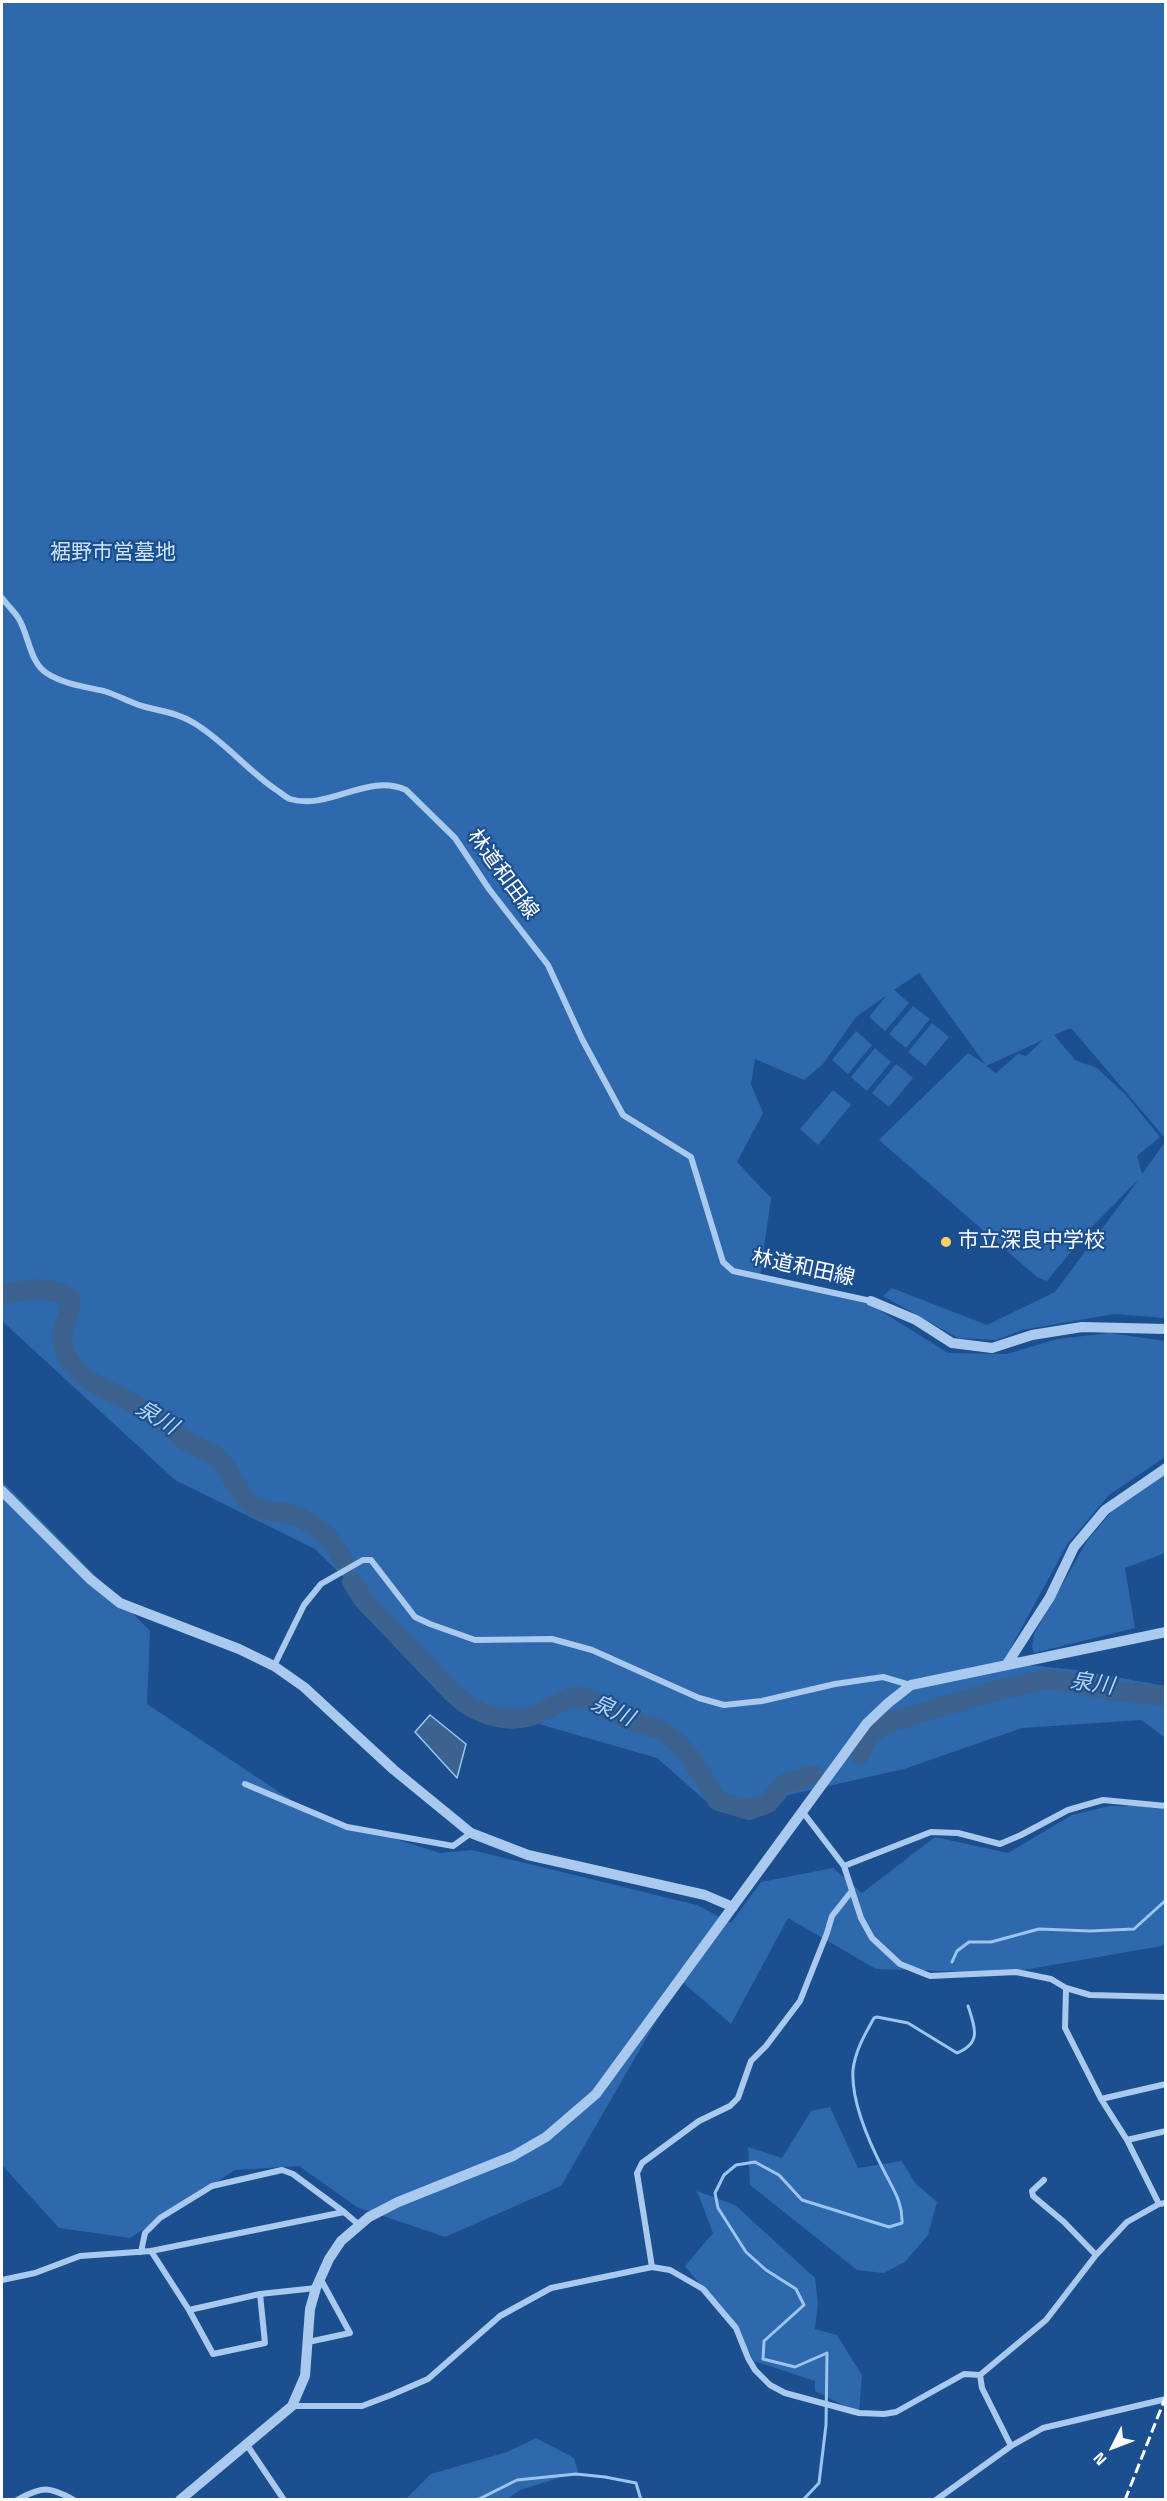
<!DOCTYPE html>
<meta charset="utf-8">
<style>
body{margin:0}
#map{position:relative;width:1167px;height:2501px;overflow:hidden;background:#1b4f8f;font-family:"Titillium Web",sans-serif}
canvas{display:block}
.frame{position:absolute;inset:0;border:3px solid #fff;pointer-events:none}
.north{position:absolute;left:1083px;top:2417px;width:60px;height:60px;-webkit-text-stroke:4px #1b4f8f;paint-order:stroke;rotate:228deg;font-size:16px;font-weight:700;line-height:24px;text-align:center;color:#fff}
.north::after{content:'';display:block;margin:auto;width:21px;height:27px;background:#fff;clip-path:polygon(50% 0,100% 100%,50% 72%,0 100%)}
</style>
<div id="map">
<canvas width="1167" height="2501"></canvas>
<div class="frame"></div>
<div class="north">N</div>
</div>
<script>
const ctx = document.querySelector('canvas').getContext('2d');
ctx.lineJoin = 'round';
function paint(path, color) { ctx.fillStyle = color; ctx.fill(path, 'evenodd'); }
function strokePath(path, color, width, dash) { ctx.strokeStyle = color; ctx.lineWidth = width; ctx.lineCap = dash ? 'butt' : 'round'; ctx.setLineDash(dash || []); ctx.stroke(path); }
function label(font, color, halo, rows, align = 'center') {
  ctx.font = font + ' "Titillium Web","Noto Sans JP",sans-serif'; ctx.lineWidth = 4.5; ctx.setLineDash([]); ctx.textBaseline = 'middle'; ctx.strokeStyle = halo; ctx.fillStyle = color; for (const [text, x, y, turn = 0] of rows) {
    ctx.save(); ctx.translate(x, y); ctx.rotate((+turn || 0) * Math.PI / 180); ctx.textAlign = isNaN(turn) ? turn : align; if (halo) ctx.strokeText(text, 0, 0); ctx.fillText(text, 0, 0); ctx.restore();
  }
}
paint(new Path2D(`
 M 2,2 L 1165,2 L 1165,1138 L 1071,1028 L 1054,1035 L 1075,1060 L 1097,1068 L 1125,1094 L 1160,1137 L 1137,1156 L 1142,1174 L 1165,1142 L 1165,1318 L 1114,1314 L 1022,1330 L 997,1340 L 958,1338 L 883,1296 L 892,1288 L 987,1325 L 1055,1292 L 1139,1179 L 1087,1232 L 1047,1281 L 1037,1277 L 879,1140 L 968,1053 L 985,1064 L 919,973 L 894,990 L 909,1003 L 885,1031 L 869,1017 L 887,995 L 856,1017 L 823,1064 L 804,1080 L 755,1059 L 751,1084 L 763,1113 L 737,1162 L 771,1198 L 760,1277 L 868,1303 L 948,1353 L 1007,1354 L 1057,1339 L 1109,1333 L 1165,1341 L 1165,1457 L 1109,1495 L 1068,1543 L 1010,1649 L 1028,1665 L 1077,1670 L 1165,1686 L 1165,1738 L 1142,1720 L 1022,1728 L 904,1769 L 717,1811 L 657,1758 L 476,1706 L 315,1549 L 175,1480 L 2,1321 ZM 1043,1040 L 1026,1056 L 1018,1054 L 996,1073 L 986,1066 Z
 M 913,1006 L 930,1019 L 906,1048 L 889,1034 Z
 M 932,1023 L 949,1037 L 925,1066 L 908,1052 Z
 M 856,1031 L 872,1045 L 848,1074 L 832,1060 Z
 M 875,1048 L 891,1062 L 867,1091 L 851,1077 Z
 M 896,1064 L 913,1078 L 889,1107 L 872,1093 Z
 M 833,1090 L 851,1105 L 818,1145 L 800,1129 Z
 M 1165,1474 L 1165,1553 L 1125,1568 L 1135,1628 L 1034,1653 L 1032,1646 L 1034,1634 L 1087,1541 L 1112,1511 Z
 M 2,1481 L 150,1631 L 147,1704 L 309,1812 L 440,1853 L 472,1850 L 697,1905 L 731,1923 L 761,1882 L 833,1868 L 862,1893 L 935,1837 L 1008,1853 L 1072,1815 L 1109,1806 L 1165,1806 L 1166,1943 L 1162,1946 L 1006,1973 L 876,1969 L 788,1918 L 731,2024 L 680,1980 L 561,2186 L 445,2237 L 357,2207 L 299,2166 L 235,2170 L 130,2238 L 59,2228 L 2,2165 Z
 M 830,2107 L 858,2168 L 902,2161 L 915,2183 L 937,2202 L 928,2235 L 905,2262 L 884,2273 L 857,2270 L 750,2185 L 748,2147 L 782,2158 L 811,2111 Z
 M 697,2191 L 735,2205 L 815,2278 L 818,2302 L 815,2329 L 837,2335 L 862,2375 L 859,2413 L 815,2391 L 815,2381 L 754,2361 L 736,2328 L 685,2266 L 713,2233 Z
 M 536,2438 L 574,2458 L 578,2472 L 520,2490 L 507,2499 L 406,2499 L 431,2474 L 507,2452 Z`), '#2e69ad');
const water = new Path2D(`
 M 430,1715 L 466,1744 L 457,1778 L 415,1732 Z`);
paint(water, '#3c6290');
strokePath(water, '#9cc4f0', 1.5);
strokePath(new Path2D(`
 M 952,1962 L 957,1951 L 969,1942 L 991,1942 L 1039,1929 L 1090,1931 L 1134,1929 L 1166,1900
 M 477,2500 L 517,2480 L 576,2474 L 605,2477 L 636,2483 L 641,2500
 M 803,2500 L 819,2483 L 826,2425 L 827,2353 L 795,2367 L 763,2359 L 764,2341 L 804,2305 L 796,2289 L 766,2270 L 746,2252 L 718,2208 L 715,2193 L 724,2175 L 736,2165 L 755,2162 L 779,2175 L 802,2200 L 889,2227 L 902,2223 C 903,2203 893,2189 884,2171 C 870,2144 851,2101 853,2070 C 855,2051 865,2034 874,2018 L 877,2017 L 908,2023 L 957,2053 C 982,2043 975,2027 968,2006`), '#9cc4f0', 3);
strokePath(new Path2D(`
 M 2,1295 C 26,1289 47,1285 70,1298 C 73,1318 54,1331 66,1354 C 75,1373 92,1383 110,1392 C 125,1399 140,1407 154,1416 C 165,1423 175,1433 187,1441 C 195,1446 206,1450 215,1456 C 231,1468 235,1490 250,1503 C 259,1511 274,1511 285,1513 C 314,1521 328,1533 343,1560
 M 352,1581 L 362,1598 L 451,1691 C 475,1715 509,1727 542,1712 C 552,1707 565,1698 576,1697 C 591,1697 605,1709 618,1715 C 631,1722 647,1724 661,1731 C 688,1745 702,1777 718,1801 L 749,1810 L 768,1803 L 784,1784 L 813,1775
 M 860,1754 L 868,1737 L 883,1724 L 1002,1689 L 1050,1679 L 1122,1692 L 1166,1696`), '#3c6290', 20);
strokePath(new Path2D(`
 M 2,598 C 7,605 14,611 19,619 C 29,636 30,664 48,674 C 64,684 86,687 104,691 C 117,695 129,702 142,706 C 160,711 178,713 194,723 C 224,741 246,769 275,789 C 280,792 285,797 290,799 C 329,811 368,772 406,790 L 455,838 L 489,889 L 548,965 L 582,1039 L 623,1115 L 691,1157 L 723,1262 L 733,1271 L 871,1301
 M 274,1666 L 304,1605 L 321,1584 L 363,1560 L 371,1560 L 415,1617 L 430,1624 L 475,1640 L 552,1639 L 592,1650 L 699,1698 L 724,1705 L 762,1701 L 835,1684 L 883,1677 L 910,1685
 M 245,1784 L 347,1827 L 453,1846 L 471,1833
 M 802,1811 L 844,1866 L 861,1918 L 872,1938 L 900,1964 L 930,1976 L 1016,1972 L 1051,1979 L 1066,1988 L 1090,1995 L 1166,1997
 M 844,1866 L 931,1832 L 958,1833 L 1000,1844 L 1021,1835 L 1068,1810 L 1103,1800 L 1166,1806
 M 1066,1988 L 1065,2028 L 1101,2099 L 1127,2140 L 1159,2204 L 1166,2203
 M 1101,2099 L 1166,2084
 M 1127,2140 L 1166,2131
 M 1044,2180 L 1032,2191 L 1033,2196 L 1064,2222 L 1096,2255
 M 151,2251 L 189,2310 L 213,2354 L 265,2343 L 260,2294
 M 141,2252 L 145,2233 L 160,2218 L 212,2186 L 282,2170 L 293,2174 L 344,2212
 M 652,2267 L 637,2173 L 642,2163 L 699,2121 L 730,2106 L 738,2098 L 751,2061 L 766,2046 L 800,2001 L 827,1933 L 832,1916 L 851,1892
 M 2,2280 L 35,2273 L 80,2256 L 151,2251 L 344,2212 L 358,2224
 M 189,2310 L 260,2294 L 316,2288
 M 308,2342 L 350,2333 L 320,2278
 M 292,2406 L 362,2406 L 391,2395 L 428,2379 L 500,2316 L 551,2288 L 652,2267 L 670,2270 L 703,2289 L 736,2328 L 748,2358 L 755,2370 L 770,2385 L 785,2393 L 859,2413 L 884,2414 L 896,2412 L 964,2374 L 980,2375
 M 247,2445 L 284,2500
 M 1011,2446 L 982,2388 L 980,2375 L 1046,2320 L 1096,2255 L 1127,2222 L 1159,2204
 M 17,2500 C 42,2486 49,2486 74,2500
 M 936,2500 L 1011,2446 L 1043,2428 L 1166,2399`), '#a9c9ee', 6);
strokePath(new Path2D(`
 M 871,1301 L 916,1320 L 952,1343 L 992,1348 L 1032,1335 L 1082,1327 L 1166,1329
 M 2,1491 L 90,1579 L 120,1603 L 239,1649 L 274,1666 L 304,1687 L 394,1770 L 471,1833 L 528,1855 L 705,1895 L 733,1907
 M 1007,1664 L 1050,1597 L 1074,1547 L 1105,1510 L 1166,1468
 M 180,2500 L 292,2406 L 305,2376 L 310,2309 L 316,2288 L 329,2259 L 341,2241 L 369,2217 L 398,2202 L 513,2156 L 546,2137 L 596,2094 L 867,1723 L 887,1704 L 911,1685 L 1166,1632`), '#a9c9ee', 10);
strokePath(new Path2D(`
 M 1125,2500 L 1166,2396`), '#fff', 3, [10, 4.5]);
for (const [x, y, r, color] of [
 [946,1242,6,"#ffd166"]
]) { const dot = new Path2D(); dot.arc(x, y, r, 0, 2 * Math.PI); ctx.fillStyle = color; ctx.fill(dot); strokePath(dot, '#1b4f8f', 2); }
label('21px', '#cfe3fa', '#1b4f8f', [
 ["裾野市営墓地",113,554]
]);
label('21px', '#fff', '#1b4f8f', [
 ["林道和田線",502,875,54],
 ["林道和田線",803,1269,12]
]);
label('21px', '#fff', '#1b4f8f', [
 ["市立深良中学校",958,1242]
], 'left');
label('italic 22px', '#b5d3f5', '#1b4f8f', [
 ["泉川",156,1419,31],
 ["泉川",1092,1685,8],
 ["泉川",612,1712,24]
]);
</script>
